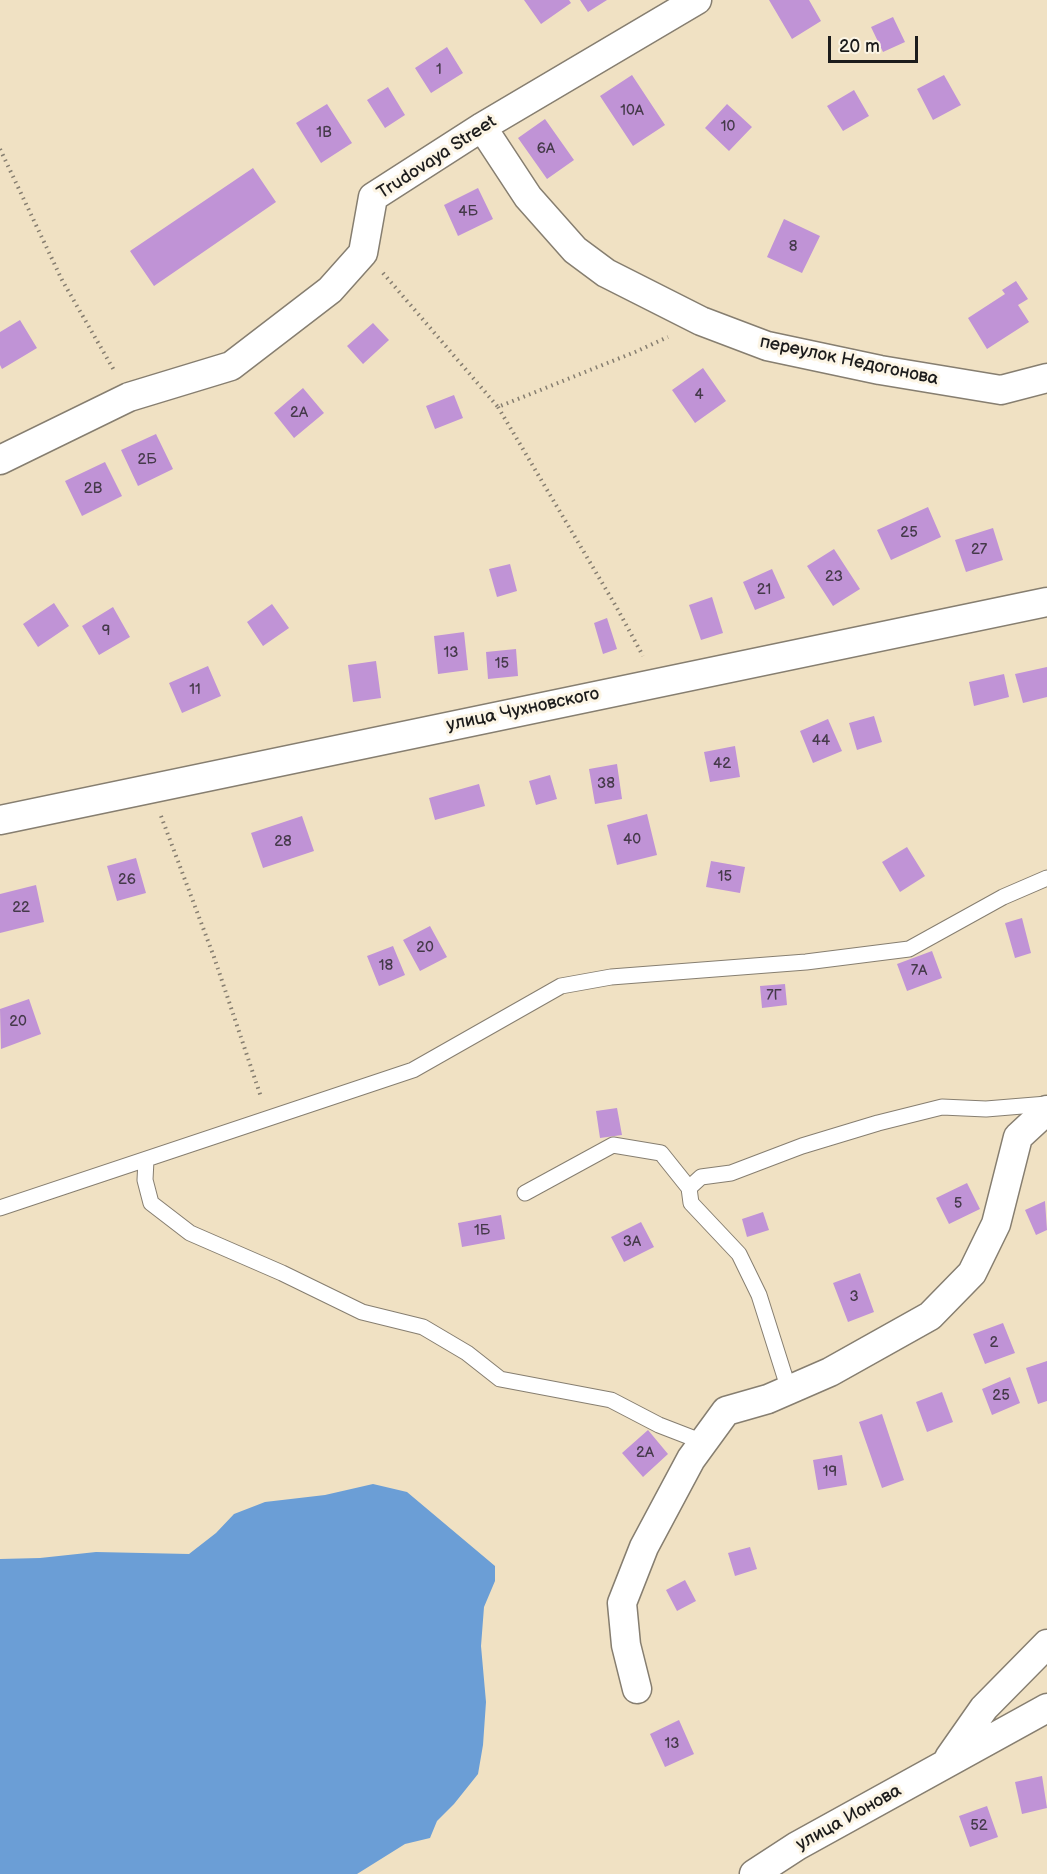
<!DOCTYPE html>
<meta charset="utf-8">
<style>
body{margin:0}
#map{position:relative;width:1047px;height:1874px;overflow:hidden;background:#f0e1c3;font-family:"Balsamiq Sans",sans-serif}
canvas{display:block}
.scale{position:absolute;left:828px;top:36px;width:90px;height:27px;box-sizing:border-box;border:3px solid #1c1c1c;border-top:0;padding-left:8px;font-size:18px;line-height:21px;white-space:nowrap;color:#1c1c1c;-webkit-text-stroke:4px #fcf5e5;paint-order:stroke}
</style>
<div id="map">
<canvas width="1047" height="1874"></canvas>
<div class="scale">20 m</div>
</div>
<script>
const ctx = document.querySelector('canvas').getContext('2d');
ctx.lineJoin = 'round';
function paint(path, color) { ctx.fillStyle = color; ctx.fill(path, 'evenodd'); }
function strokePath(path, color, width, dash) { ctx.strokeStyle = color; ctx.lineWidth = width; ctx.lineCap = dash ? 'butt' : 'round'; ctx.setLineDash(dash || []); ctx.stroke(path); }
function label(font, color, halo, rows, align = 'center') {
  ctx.font = font + ' "Balsamiq Sans",sans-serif'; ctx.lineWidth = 6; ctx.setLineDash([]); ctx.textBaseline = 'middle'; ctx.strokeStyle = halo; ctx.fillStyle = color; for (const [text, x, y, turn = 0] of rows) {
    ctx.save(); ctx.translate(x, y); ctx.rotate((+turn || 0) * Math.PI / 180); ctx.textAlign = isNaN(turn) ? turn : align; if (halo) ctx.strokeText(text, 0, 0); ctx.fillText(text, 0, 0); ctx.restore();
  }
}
paint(new Path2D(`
 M 373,1484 L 407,1492 L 495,1566 L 495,1581 L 484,1607 L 481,1646 L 486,1702 L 483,1745 L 478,1774 L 454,1804 L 437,1821 L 430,1838 L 405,1844 L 357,1874 L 0,1874 L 0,1559 L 40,1558 L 96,1552 L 189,1554 L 216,1533 L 234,1514 L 265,1502 L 325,1495 Z`), '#6b9ed6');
paint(new Path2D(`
 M 524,0 L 569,0 L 571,3 L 541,24 Z
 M 580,0 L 607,0 L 588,12 Z
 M 769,0 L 809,0 L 821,21 L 792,39 Z
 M 893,17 L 905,42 L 883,52 L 871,27 Z
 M 447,47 L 463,73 L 431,93 L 415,68 Z
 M 632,75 L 665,125 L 633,146 L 600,96 Z
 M 944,75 L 961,105 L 933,120 L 917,89 Z
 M 388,87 L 405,115 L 385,128 L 367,100 Z
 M 854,90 L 869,116 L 843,131 L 827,106 Z
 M 327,104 L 352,143 L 321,163 L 296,123 Z
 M 727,104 L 752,127 L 729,151 L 705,128 Z
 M 545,119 L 574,160 L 547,179 L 518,138 Z
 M 253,168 L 276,202 L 154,286 L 130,251 Z
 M 478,188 L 493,219 L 458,236 L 444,205 Z
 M 784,219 L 820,236 L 802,273 L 767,257 Z
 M 1016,281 L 1028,299 L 1018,305 L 1029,322 L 987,349 L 968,318 L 1005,294 L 1002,290 Z
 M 20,320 L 37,348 L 2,369 L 0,365 L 0,332 Z
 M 373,323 L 389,340 L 363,364 L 347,346 Z
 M 703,368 L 726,401 L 695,423 L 672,390 Z
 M 303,388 L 324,413 L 294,438 L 274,413 Z
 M 454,395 L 463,418 L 435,429 L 426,406 Z
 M 156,434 L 173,469 L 138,486 L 121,450 Z
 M 105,462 L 122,496 L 82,516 L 65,481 Z
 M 928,507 L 941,537 L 891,560 L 877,530 Z
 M 993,528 L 1003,560 L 966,572 L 955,540 Z
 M 834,549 L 860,589 L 833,606 L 807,566 Z
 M 510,564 L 517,591 L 497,597 L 489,569 Z
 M 772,569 L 785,598 L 755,610 L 743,582 Z
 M 712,597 L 723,633 L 701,640 L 689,605 Z
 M 54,603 L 69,626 L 38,647 L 23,624 Z
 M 272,604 L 289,628 L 263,646 L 247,622 Z
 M 113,607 L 130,637 L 99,655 L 82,626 Z
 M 607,618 L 617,649 L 603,654 L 594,623 Z
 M 464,632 L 468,670 L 438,674 L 434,636 Z
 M 516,649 L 518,676 L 488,679 L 486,652 Z
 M 376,661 L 381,698 L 353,702 L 348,665 Z
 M 208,666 L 221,696 L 182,713 L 169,683 Z
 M 1047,667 L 1047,697 L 1023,703 L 1015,674 Z
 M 1004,674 L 1009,697 L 974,706 L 969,682 Z
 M 874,716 L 882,742 L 857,750 L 849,723 Z
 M 828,719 L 842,751 L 813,763 L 800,731 Z
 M 735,746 L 740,777 L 710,782 L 704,752 Z
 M 617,764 L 622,799 L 595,804 L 589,769 Z
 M 550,775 L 557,799 L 536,805 L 529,781 Z
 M 479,784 L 485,806 L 435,820 L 429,798 Z
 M 647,814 L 657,855 L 617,865 L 607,825 Z
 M 302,816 L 314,851 L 263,868 L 251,833 Z
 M 907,847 L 925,876 L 900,892 L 882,862 Z
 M 136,858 L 146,893 L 117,901 L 107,866 Z
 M 711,861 L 745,867 L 740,893 L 706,887 Z
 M 36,885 L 44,922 L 0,933 L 0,894 Z
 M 1022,918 L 1031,953 L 1015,958 L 1005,923 Z
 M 430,926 L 447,957 L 420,971 L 403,940 Z
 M 393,946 L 405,975 L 379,986 L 367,956 Z
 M 932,951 L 942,978 L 907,991 L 897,964 Z
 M 785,984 L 787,1005 L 762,1008 L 760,986 Z
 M 29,999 L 41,1034 L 1,1049 L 0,1009 Z
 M 617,1108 L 622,1135 L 600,1138 L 596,1111 Z
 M 967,1183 L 980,1209 L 949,1224 L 936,1198 Z
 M 1045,1201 L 1047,1230 L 1036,1235 L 1025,1210 Z
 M 763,1212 L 769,1230 L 747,1237 L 742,1219 Z
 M 501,1215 L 505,1239 L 462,1247 L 458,1223 Z
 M 641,1222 L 654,1247 L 624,1262 L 611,1237 Z
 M 860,1273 L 874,1312 L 848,1322 L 833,1283 Z
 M 1003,1323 L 1015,1353 L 985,1364 L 973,1334 Z
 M 1047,1361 L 1047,1401 L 1038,1404 L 1026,1368 Z
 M 1010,1377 L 1020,1403 L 992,1415 L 982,1389 Z
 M 942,1392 L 953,1422 L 927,1432 L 916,1402 Z
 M 882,1414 L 904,1480 L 882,1488 L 859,1422 Z
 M 648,1430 L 668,1454 L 643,1477 L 622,1453 Z
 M 842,1455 L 847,1485 L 818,1490 L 813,1460 Z
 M 750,1547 L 757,1569 L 735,1576 L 728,1553 Z
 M 685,1580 L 696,1601 L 677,1611 L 666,1590 Z
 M 679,1720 L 694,1754 L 665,1767 L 650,1734 Z
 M 1042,1776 L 1047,1808 L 1022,1814 L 1015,1782 Z
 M 987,1806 L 998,1837 L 970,1847 L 959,1816 Z`), '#c093d6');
const lane = new Path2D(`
 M 146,1160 L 145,1180 L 151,1203 L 190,1233 L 282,1273 L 362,1312 L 423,1327 L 467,1353 L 500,1379 L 611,1400 L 659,1425 L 703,1442
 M 525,1193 L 613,1145 L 661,1153 L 689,1188
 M 0,1208 L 413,1070 L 561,986 L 611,977 L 806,962 L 909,949 L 1003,897 L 1047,878
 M 789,1390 L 759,1295 L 739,1254 L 691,1203 L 689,1188 L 701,1177 L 731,1173 L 802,1146 L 878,1123 L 942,1107 L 986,1109 L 1047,1104`);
const street = new Path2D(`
 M 482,127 L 528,197 L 575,250 L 606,273 L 701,321 L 767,346 L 880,370 L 1001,390 L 1047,378
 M 0,460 L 129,397 L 231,366 L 330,290 L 363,253 L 373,197 L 482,127 L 697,0
 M 0,820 L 1047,602
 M 637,1689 L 626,1645 L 622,1603 L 644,1547 L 691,1459 L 726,1411 L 768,1399 L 830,1372 L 930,1316 L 972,1273 L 996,1224 L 1018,1137 L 1047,1110
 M 949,1758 L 984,1708 L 1047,1644
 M 754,1874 L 797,1846 L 1047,1708`);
strokePath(lane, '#867e70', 17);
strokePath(street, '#867e70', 31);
strokePath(new Path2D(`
 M 0,149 L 62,280 L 115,372
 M 383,273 L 498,407 L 635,352 L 668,337
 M 498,407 L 617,608 L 643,656
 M 161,816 L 214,957 L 261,1097`), '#867e70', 4, [1.5, 4.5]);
strokePath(lane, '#fff', 15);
strokePath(street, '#fff', 28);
label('15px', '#453a4a', null, [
 ["1",439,70],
 ["10А",632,111],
 ["10",728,127],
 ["1В",324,133],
 ["6А",546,149],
 ["4Б",468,212],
 ["8",793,247],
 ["4",699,395],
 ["2А",299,413],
 ["2Б",147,460],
 ["2В",93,489],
 ["25",909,533],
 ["27",979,550],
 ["23",834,577],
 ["21",764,590],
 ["9",106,631],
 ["13",451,653],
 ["15",502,664],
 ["11",195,690],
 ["44",821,741],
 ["42",722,764],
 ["38",606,784],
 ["40",632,840],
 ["28",283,842],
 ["15",725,877],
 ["26",127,880],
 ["22",21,908],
 ["20",425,948],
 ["18",386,966],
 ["7А",919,971],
 ["7Г",774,996],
 ["20",18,1022],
 ["5",958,1204],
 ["1Б",482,1231],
 ["3А",632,1242],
 ["3",854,1297],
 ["2",994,1343],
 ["25",1001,1396],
 ["2А",645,1453],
 ["19",830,1472],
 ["13",672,1744],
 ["52",979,1826]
]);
label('18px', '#1c1c1c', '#fcf5e5', [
 ["Trudovaya Street",437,158,-33],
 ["переулок Недогонова",849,361,12],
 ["улица Чухновского",523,710,-12],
 ["улица Ионова",849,1818,-29]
]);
</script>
